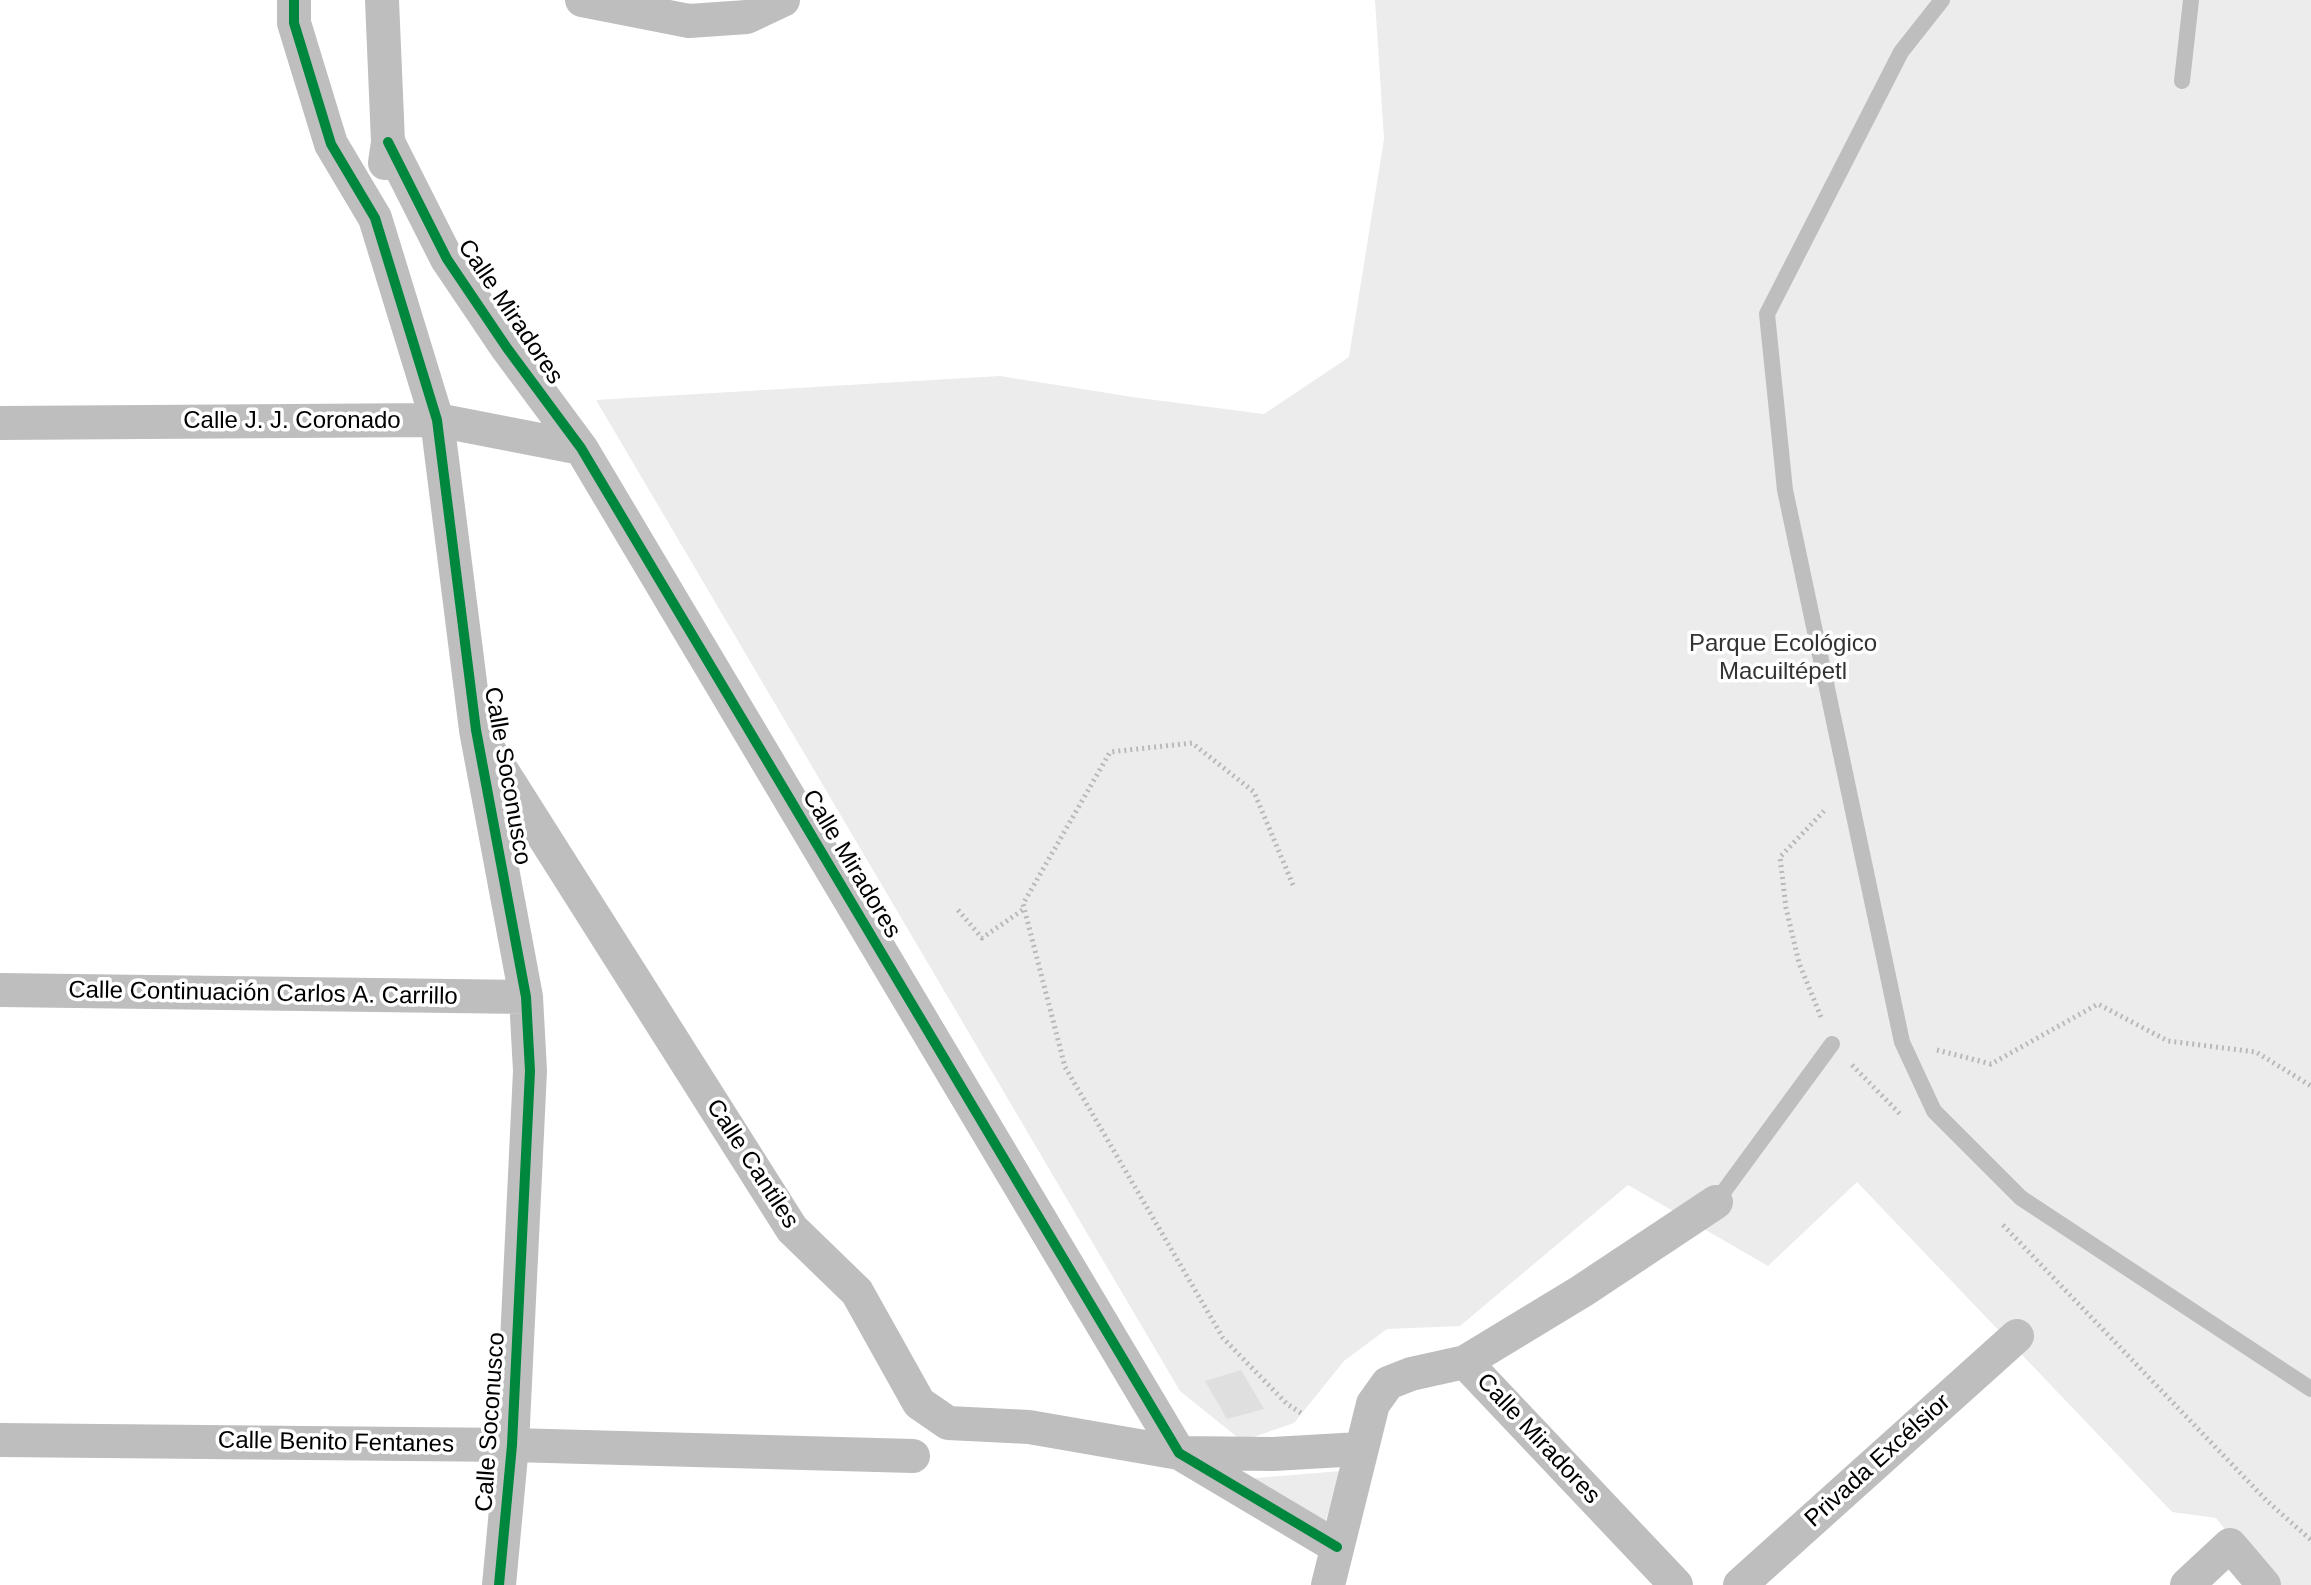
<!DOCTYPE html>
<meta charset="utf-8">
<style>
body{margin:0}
canvas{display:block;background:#fff}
</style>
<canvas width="2311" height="1585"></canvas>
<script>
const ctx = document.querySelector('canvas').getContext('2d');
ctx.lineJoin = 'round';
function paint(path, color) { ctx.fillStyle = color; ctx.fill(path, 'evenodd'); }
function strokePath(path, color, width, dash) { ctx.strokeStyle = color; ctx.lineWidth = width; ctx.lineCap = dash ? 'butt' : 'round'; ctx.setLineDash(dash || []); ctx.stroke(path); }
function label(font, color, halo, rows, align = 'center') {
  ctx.font = font + ' Arial,sans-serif'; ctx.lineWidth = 7; ctx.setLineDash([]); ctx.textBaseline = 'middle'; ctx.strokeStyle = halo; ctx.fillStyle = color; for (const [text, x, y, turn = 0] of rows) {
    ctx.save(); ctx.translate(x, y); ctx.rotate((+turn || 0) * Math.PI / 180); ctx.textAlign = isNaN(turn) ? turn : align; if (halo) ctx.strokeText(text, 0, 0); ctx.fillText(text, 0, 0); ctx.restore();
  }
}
paint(new Path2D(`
 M 1375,0 L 2311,0 L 2311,1585 L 2269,1585 L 2216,1518 L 2172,1512 L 1857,1182 L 1768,1266 L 1628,1185 L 1460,1326 L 1387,1329 L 1344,1361 L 1294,1423 L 1242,1441 L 1180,1391 L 596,400 L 1000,376 L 1139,398 L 1264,414 L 1349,357 L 1384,139 Z
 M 1341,1471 L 1325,1523 L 1244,1479 Z`), '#ececec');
paint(new Path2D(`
 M 1241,1370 L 1264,1409 L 1227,1419 L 1205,1381 Z`), '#dfdfdf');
strokePath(new Path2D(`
 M 1293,885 L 1254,792 L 1192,743 L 1110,752 L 1023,904 L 1065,1067 L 1223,1338 L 1287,1404 L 1301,1413
 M 958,910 L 982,938 L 1024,909
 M 1821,1017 L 1799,963 L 1786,908 L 1780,857 L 1824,811
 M 1937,1050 L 1991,1064 L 2098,1004 L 2168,1041 L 2256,1052 L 2311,1086
 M 1852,1065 L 1901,1115
 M 2003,1225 L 2267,1501 L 2311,1540`), '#b9b9b9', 5, [2, 4]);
strokePath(new Path2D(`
 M 1942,0 L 1901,52 L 1767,314 L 1785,490 L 1902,1042 L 1934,1111 L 2021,1198 L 2311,1389
 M 2182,81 L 2191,0
 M 1716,1202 L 1832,1044`), '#bebebe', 16);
strokePath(new Path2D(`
 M 294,0 L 294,23 L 331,144 L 375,218 L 437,420 L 476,730 L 526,997 L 530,1071 L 512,1445 L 499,1585
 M 382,0 L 388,142 L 385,163
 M 582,0 L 689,21 L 747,17 L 783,0
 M 388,142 L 447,259 L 507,348 L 581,448 L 1179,1453 L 1337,1547
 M 0,423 L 437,420 L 581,448
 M 487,747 L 792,1229 L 857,1292 L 919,1403 L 948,1423 L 1029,1427 L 1179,1453 L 1273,1454 L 1360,1449
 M 0,990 L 526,997
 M 1465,1362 L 1676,1585
 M 0,1440 L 512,1445 L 913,1456
 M 1328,1585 L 1373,1404 L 1388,1383 L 1411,1374 L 1465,1362 L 1582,1291 L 1716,1202
 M 1740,1585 L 2017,1336
 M 2187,1585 L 2230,1545 L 2264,1585`), '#bebebe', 34);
strokePath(new Path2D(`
 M 294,0 L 294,23 L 331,144 L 375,218 L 437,420 L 476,730 L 526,997 L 530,1071 L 512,1445 L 499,1585
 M 388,142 L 447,259 L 507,348 L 581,448 L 1179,1453 L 1337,1547`), '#00873e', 10);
label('24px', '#000', '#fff', [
 ["Calle Miradores",510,312,56],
 ["Calle J. J. Coronado",292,421],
 ["Calle Soconusco",507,776,80],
 ["Calle Miradores",851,864,59],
 ["Calle Continuación Carlos A. Carrillo",263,994,1],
 ["Calle Cantiles",752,1164,57],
 ["Calle Soconusco",491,1422,-86],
 ["Calle Miradores",1538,1439,47],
 ["Calle Benito Fentanes",336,1443,1],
 ["Privada Excélsior",1878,1461,-42]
]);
label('24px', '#333', '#fff', [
 ["Parque Ecológico",1783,644],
 ["Macuiltépetl",1783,672]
]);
</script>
